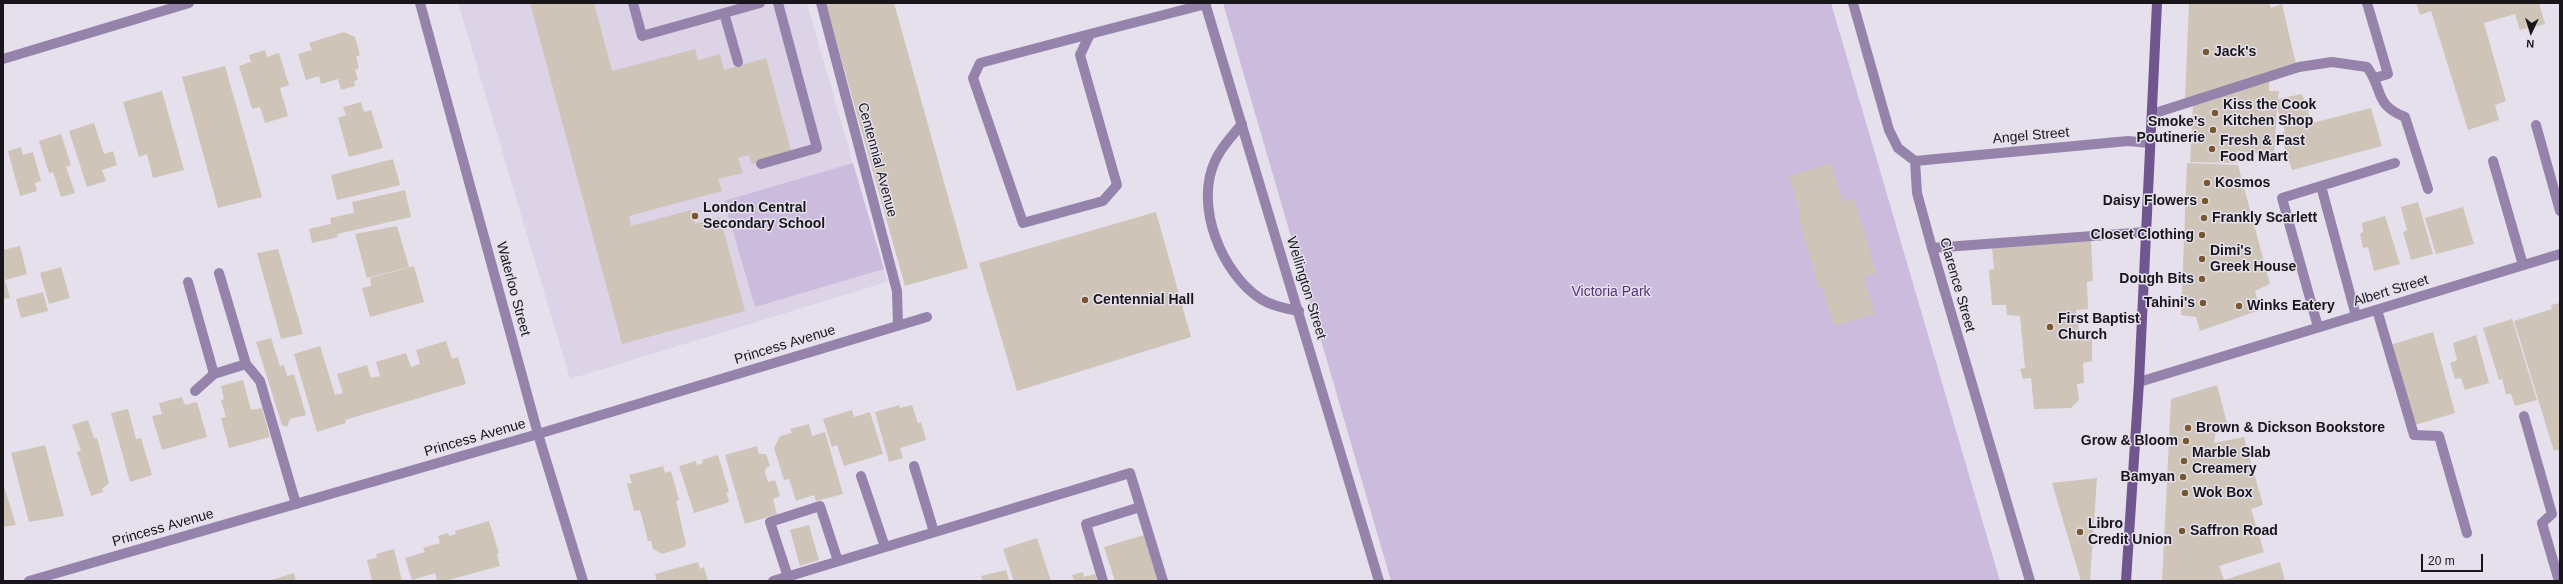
<!DOCTYPE html>
<style>
body{margin:0}
#map{position:relative;width:2563px;height:584px;overflow:hidden;background:#e6e0ed;font-family:Arial,sans-serif}
canvas{display:block}
.frame{position:absolute;inset:0;border:4px solid #18161b;pointer-events:none}
.north{position:absolute;left:2511px;top:12px;width:40px;height:40px;-webkit-text-stroke:3px #e6e0ed;paint-order:stroke;rotate:184deg;font-size:11px;font-weight:700;line-height:16px;text-align:center;color:#18161b}
.north::after{content:'';display:block;margin:auto;width:14px;height:18px;background:#18161b;clip-path:polygon(50% 0,100% 100%,50% 72%,0 100%)}
.scale{position:absolute;left:2421px;top:554px;width:62px;height:18px;box-sizing:border-box;border:2px solid #18161b;border-top:0;padding-left:5px;font-size:12px;line-height:14px;white-space:nowrap;color:#18161b;-webkit-text-stroke:3px #e6e0ed;paint-order:stroke}
</style>
<div id="map">
<canvas width="2563" height="584"></canvas>
<div class="frame"></div>
<div class="north">N</div>
<div class="scale">20 m</div>
</div>
<script>
const ctx = document.querySelector('canvas').getContext('2d');
ctx.lineJoin = 'round';
function paint(path, color) { ctx.fillStyle = color; ctx.fill(path, 'evenodd'); }
function strokePath(path, color, width, dash) { ctx.strokeStyle = color; ctx.lineWidth = width; ctx.lineCap = dash ? 'butt' : 'round'; ctx.setLineDash(dash || []); ctx.stroke(path); }
function label(font, color, halo, rows, align = 'center') {
  ctx.font = font + ' Arial,sans-serif'; ctx.lineWidth = 3; ctx.setLineDash([]); ctx.textBaseline = 'middle'; ctx.strokeStyle = halo; ctx.fillStyle = color; for (const [text, x, y, turn = 0] of rows) {
    ctx.save(); ctx.translate(x, y); ctx.rotate((+turn || 0) * Math.PI / 180); ctx.textAlign = isNaN(turn) ? turn : align; if (halo) ctx.strokeText(text, 0, 0); ctx.fillText(text, 0, 0); ctx.restore();
  }
}
paint(new Path2D(`
 M 458,3 L 807,3 L 887,282 L 570,379 Z`), '#dcd3e7');
paint(new Path2D(`
 M 1223,3 L 1831,3 L 2000,581 L 1391,581 Z
 M 853,163 L 884,269 L 755,307 L 724,201 Z`), '#cbbcde');
paint(new Path2D(`
 M 530,3 L 594,3 L 612,71 L 695,49 L 698,60 L 720,54 L 724,70 L 766,58 L 792,154 L 752,164 L 749,155 L 738,158 L 743,173 L 718,179 L 722,191 L 629,216 L 631,226 L 691,210 L 695,224 L 720,217 L 745,311 L 622,344 Z
 M 830,3 L 894,3 L 968,268 L 905,286 L 826,4 Z
 M 2189,3 L 2269,3 L 2271,8 L 2282,4 L 2296,64 L 2185,100 Z
 M 2416,3 L 2539,3 L 2545,24 L 2520,30 L 2515,14 L 2484,23 L 2506,101 L 2495,105 L 2499,120 L 2468,130 L 2431,11 L 2420,15 Z
 M 344,32 L 355,37 L 360,55 L 356,57 L 359,68 L 355,70 L 358,80 L 354,81 L 355,86 L 341,90 L 338,79 L 321,84 L 319,76 L 306,80 L 298,54 L 312,50 L 309,43 Z
 M 265,50 L 267,57 L 279,53 L 289,85 L 280,88 L 288,116 L 265,123 L 260,107 L 252,109 L 239,66 L 251,62 L 249,55 Z
 M 225,66 L 262,197 L 218,208 L 182,77 Z
 M 2269,80 L 2269,91 L 2279,91 L 2278,99 L 2302,94 L 2312,123 L 2371,108 L 2382,146 L 2292,170 L 2280,134 L 2285,131 L 2277,108 L 2274,155 L 2237,151 L 2237,163 L 2190,162 L 2193,105 Z
 M 162,91 L 184,170 L 153,178 L 147,154 L 139,157 L 123,102 Z
 M 361,102 L 364,112 L 371,110 L 383,148 L 349,157 L 338,118 L 346,115 L 343,107 Z
 M 94,123 L 104,154 L 113,151 L 117,165 L 102,170 L 106,181 L 87,187 L 69,131 Z
 M 61,134 L 71,165 L 66,167 L 75,193 L 61,197 L 53,172 L 49,173 L 39,141 Z
 M 21,147 L 23,155 L 33,152 L 41,181 L 35,183 L 37,191 L 20,196 L 8,151 Z
 M 393,159 L 400,185 L 337,200 L 331,175 Z
 M 1831,163 L 1843,202 L 1854,198 L 1876,273 L 1864,277 L 1875,314 L 1834,326 L 1822,288 L 1819,289 L 1798,216 L 1800,214 L 1789,176 Z
 M 2187,163 L 2238,165 L 2270,284 L 2255,291 L 2260,310 L 2200,331 L 2196,317 L 2181,315 Z
 M 405,190 L 411,217 L 337,234 L 338,237 L 312,243 L 309,229 L 331,224 L 330,218 L 354,213 L 352,202 Z
 M 2418,202 L 2433,254 L 2411,260 L 2403,232 L 2407,230 L 2401,207 Z
 M 2463,207 L 2474,244 L 2436,254 L 2425,218 Z
 M 1156,212 L 1191,337 L 1017,391 L 979,263 Z
 M 2385,216 L 2400,264 L 2374,271 L 2368,247 L 2363,248 L 2360,234 L 2363,232 L 2362,223 Z
 M 397,226 L 409,267 L 367,278 L 355,234 Z
 M 2091,241 L 2093,281 L 2087,282 L 2088,309 L 2076,310 L 2080,338 L 2092,338 L 2092,361 L 2083,363 L 2084,383 L 2077,384 L 2079,400 L 2071,408 L 2034,409 L 2031,378 L 2023,379 L 2020,369 L 2025,368 L 2020,316 L 2007,315 L 2006,305 L 1992,305 L 1989,270 L 1994,269 L 1992,248 Z
 M 20,246 L 27,274 L 5,280 L 10,298 L 3,299 L 3,250 Z
 M 278,249 L 303,334 L 281,339 L 257,253 Z
 M 414,266 L 424,302 L 370,317 L 362,288 L 371,286 L 370,278 Z
 M 61,267 L 70,298 L 49,304 L 40,273 Z
 M 43,292 L 48,311 L 21,318 L 16,299 Z
 M 2560,303 L 2560,449 L 2554,451 L 2514,321 L 2552,309 L 2551,305 Z
 M 2512,319 L 2537,400 L 2515,406 L 2511,394 L 2506,394 L 2502,379 L 2499,380 L 2483,328 Z
 M 2433,332 L 2455,413 L 2415,425 L 2390,345 Z
 M 2476,335 L 2489,383 L 2465,390 L 2461,378 L 2455,379 L 2450,363 L 2457,360 L 2453,343 Z
 M 271,338 L 280,366 L 284,365 L 287,376 L 294,374 L 306,415 L 290,419 L 287,427 L 282,425 L 256,342 Z
 M 446,341 L 452,359 L 458,357 L 466,384 L 345,420 L 346,423 L 317,432 L 294,354 L 320,346 L 335,395 L 343,393 L 337,374 L 367,365 L 371,378 L 380,376 L 376,362 L 406,353 L 411,367 L 420,364 L 416,350 Z
 M 243,380 L 251,410 L 262,408 L 270,437 L 229,448 L 221,418 L 226,417 L 221,400 L 224,399 L 221,386 Z
 M 2217,385 L 2228,427 L 2216,431 L 2214,443 L 2244,437 L 2263,505 L 2251,509 L 2264,552 L 2219,566 L 2224,580 L 2280,562 L 2285,581 L 2162,581 L 2171,399 Z
 M 182,397 L 185,405 L 197,402 L 207,437 L 162,450 L 152,416 L 162,414 L 159,403 Z
 M 899,405 L 900,408 L 912,405 L 918,423 L 921,422 L 926,440 L 900,448 L 903,458 L 889,462 L 875,412 Z
 M 128,409 L 136,439 L 141,438 L 152,475 L 130,482 L 111,413 Z
 M 852,410 L 854,417 L 870,412 L 883,454 L 844,466 L 837,445 L 832,447 L 823,419 Z
 M 88,420 L 94,438 L 97,438 L 109,483 L 102,489 L 103,492 L 91,496 L 77,452 L 81,451 L 72,425 Z
 M 809,424 L 812,436 L 825,432 L 843,494 L 816,501 L 814,495 L 796,501 L 789,479 L 784,480 L 774,448 L 780,436 L 792,433 L 790,429 Z
 M 45,445 L 64,516 L 29,522 L 11,453 Z
 M 757,446 L 759,454 L 766,454 L 770,466 L 766,468 L 765,472 L 768,482 L 775,480 L 780,496 L 773,499 L 777,514 L 745,524 L 725,455 Z
 M 718,455 L 729,492 L 726,493 L 729,500 L 727,503 L 694,513 L 679,466 L 696,461 L 697,465 L 703,463 L 702,460 Z
 M 663,466 L 665,473 L 671,471 L 679,500 L 676,501 L 686,544 L 684,547 L 662,554 L 653,549 L 651,541 L 648,541 L 640,510 L 634,511 L 627,484 L 632,483 L 629,475 Z
 M 2097,478 L 2090,581 L 2081,581 L 2052,483 Z
 M 3,483 L 16,525 L 3,527 Z
 M 489,521 L 499,553 L 497,554 L 500,566 L 445,581 L 437,581 L 435,573 L 412,580 L 405,558 L 425,552 L 423,548 L 440,543 L 438,536 L 448,533 L 449,536 L 456,534 L 455,531 Z
 M 809,525 L 819,560 L 800,566 L 790,530 Z
 M 1144,535 L 1158,581 L 1115,581 L 1104,547 Z
 M 1037,538 L 1051,581 L 1014,581 L 1003,549 Z
 M 394,549 L 402,581 L 372,581 L 367,560 L 377,558 L 376,554 Z
 M 698,562 L 700,569 L 704,567 L 708,581 L 657,581 L 655,574 Z
 M 1006,570 L 1009,581 L 983,581 L 981,576 Z
 M 1083,572 L 1084,577 L 1095,574 L 1097,581 L 1074,581 L 1072,575 Z
 M 294,573 L 296,581 L 268,581 Z`), '#cec4b8');
strokePath(new Path2D(`
 M 633,3 L 642,36 L 760,3
 M 821,3 L 897,291 L 898,325
 M 2367,3 L 2388,74 L 2375,78
 M 724,13 L 738,62
 M 1090,34 L 980,63 L 973,78 L 1023,223 L 1103,201 L 1117,185 L 1080,55 L 1090,34 L 1206,4
 M 2152,114 L 2299,67 L 2332,62 L 2367,67 C 2384,90 2373,104 2405,117 L 2428,189
 M 1242,124 C 1232,136 1221,147 1215,161 C 1194,206 1222,274 1261,299 C 1272,306 1287,309 1299,311
 M 2536,125 L 2560,211
 M 2493,161 L 2523,265
 M 761,164 L 817,148 L 778,3
 M 2321,186 L 2356,316
 M 1932,248 L 2146,232
 M 188,282 L 214,374
 M 2377,310 L 2414,435 L 2439,436 L 2467,533
 M 2318,327 L 2282,198 L 2395,163
 M 246,364 L 260,381 L 296,504
 M 195,391 L 214,374 L 246,364 L 219,273
 M 2524,416 L 2552,514 L 2542,523 L 2559,581
 M 914,466 L 934,532
 M 861,476 L 885,547
 M 788,577 L 770,522 L 820,506 L 838,561
 M 773,581 L 1130,473 L 1163,581
 M 1103,581 L 1086,524 L 1140,507`), '#9583ab', 10);
strokePath(new Path2D(`
 M 1853,3 L 1889,130 L 1898,148 L 1915,161 L 1917,193 L 1932,248 L 2030,581
 M 1915,161 L 2128,141 L 2150,143
 M 2139,382 L 2560,254
 M 29,581 L 538,434 L 927,317`), '#9583ab', 10);
strokePath(new Path2D(`
 M 420,3 L 538,434 L 583,581
 M 1205,3 L 1379,581
 M 3,59 L 189,3`), '#9583ab', 10);
strokePath(new Path2D(`
 M 2126,581 L 2139,382 L 2157,3`), '#70558f', 10);
for (const [x, y, r, color] of [
 [2206,52,4,"#79582f"],
 [2215,113,4,"#79582f"],
 [2213,130,4,"#79582f"],
 [2212,149,4,"#79582f"],
 [2207,183,4,"#79582f"],
 [2205,201,4,"#79582f"],
 [695,216,4,"#79582f"],
 [2204,218,4,"#79582f"],
 [2202,235,4,"#79582f"],
 [2202,259,4,"#79582f"],
 [2202,279,4,"#79582f"],
 [1085,300,4,"#79582f"],
 [2203,303,4,"#79582f"],
 [2239,306,4,"#79582f"],
 [2050,327,4,"#79582f"],
 [2188,428,4,"#79582f"],
 [2186,441,4,"#79582f"],
 [2184,461,4,"#79582f"],
 [2183,477,4,"#79582f"],
 [2185,493,4,"#79582f"],
 [2182,531,4,"#79582f"],
 [2080,532,4,"#79582f"]
]) { const dot = new Path2D(); dot.arc(x, y, r, 0, 2 * Math.PI); ctx.fillStyle = color; ctx.fill(dot); strokePath(dot, '#e6e0ed', 1.5); }
label('bold 14px', '#18161b', '#e6e0ed', [
 ["Jack's",2214,52],
 ["Kiss the Cook",2223,105],
 ["Kitchen Shop",2223,121],
 ["Smoke's",2205,122,"right"],
 ["Poutinerie",2205,138,"right"],
 ["Fresh & Fast",2220,141],
 ["Food Mart",2220,157],
 ["Kosmos",2215,183],
 ["Daisy Flowers",2197,201,"right"],
 ["London Central",703,208],
 ["Secondary School",703,224],
 ["Frankly Scarlett",2212,218],
 ["Closet Clothing",2194,235,"right"],
 ["Dimi's",2210,251],
 ["Greek House",2210,267],
 ["Dough Bits",2194,279,"right"],
 ["Centennial Hall",1093,300],
 ["Tahini's",2195,303,"right"],
 ["Winks Eatery",2247,306],
 ["First Baptist",2058,319],
 ["Church",2058,335],
 ["Brown & Dickson Bookstore",2196,428],
 ["Grow & Bloom",2178,441,"right"],
 ["Marble Slab",2192,453],
 ["Creamery",2192,469],
 ["Bamyan",2175,477,"right"],
 ["Wok Box",2193,493],
 ["Libro",2088,524],
 ["Credit Union",2088,540],
 ["Saffron Road",2190,531]
], 'left');
label('14px', '#18161b', '#e6e0ed', [
 ["Angel Street",2031,136,-5],
 ["Centennial Avenue",877,160,75],
 ["Clarence Street",1957,285,74],
 ["Wellington Street",1306,288,73],
 ["Waterloo Street",513,289,75],
 ["Albert Street",2391,291,-17],
 ["Princess Avenue",785,345,-17],
 ["Princess Avenue",475,438,-16],
 ["Princess Avenue",163,528,-16]
]);
label('14px', '#543374', '#e6e0ed', [
 ["Victoria Park",1611,292]
]);
</script>
